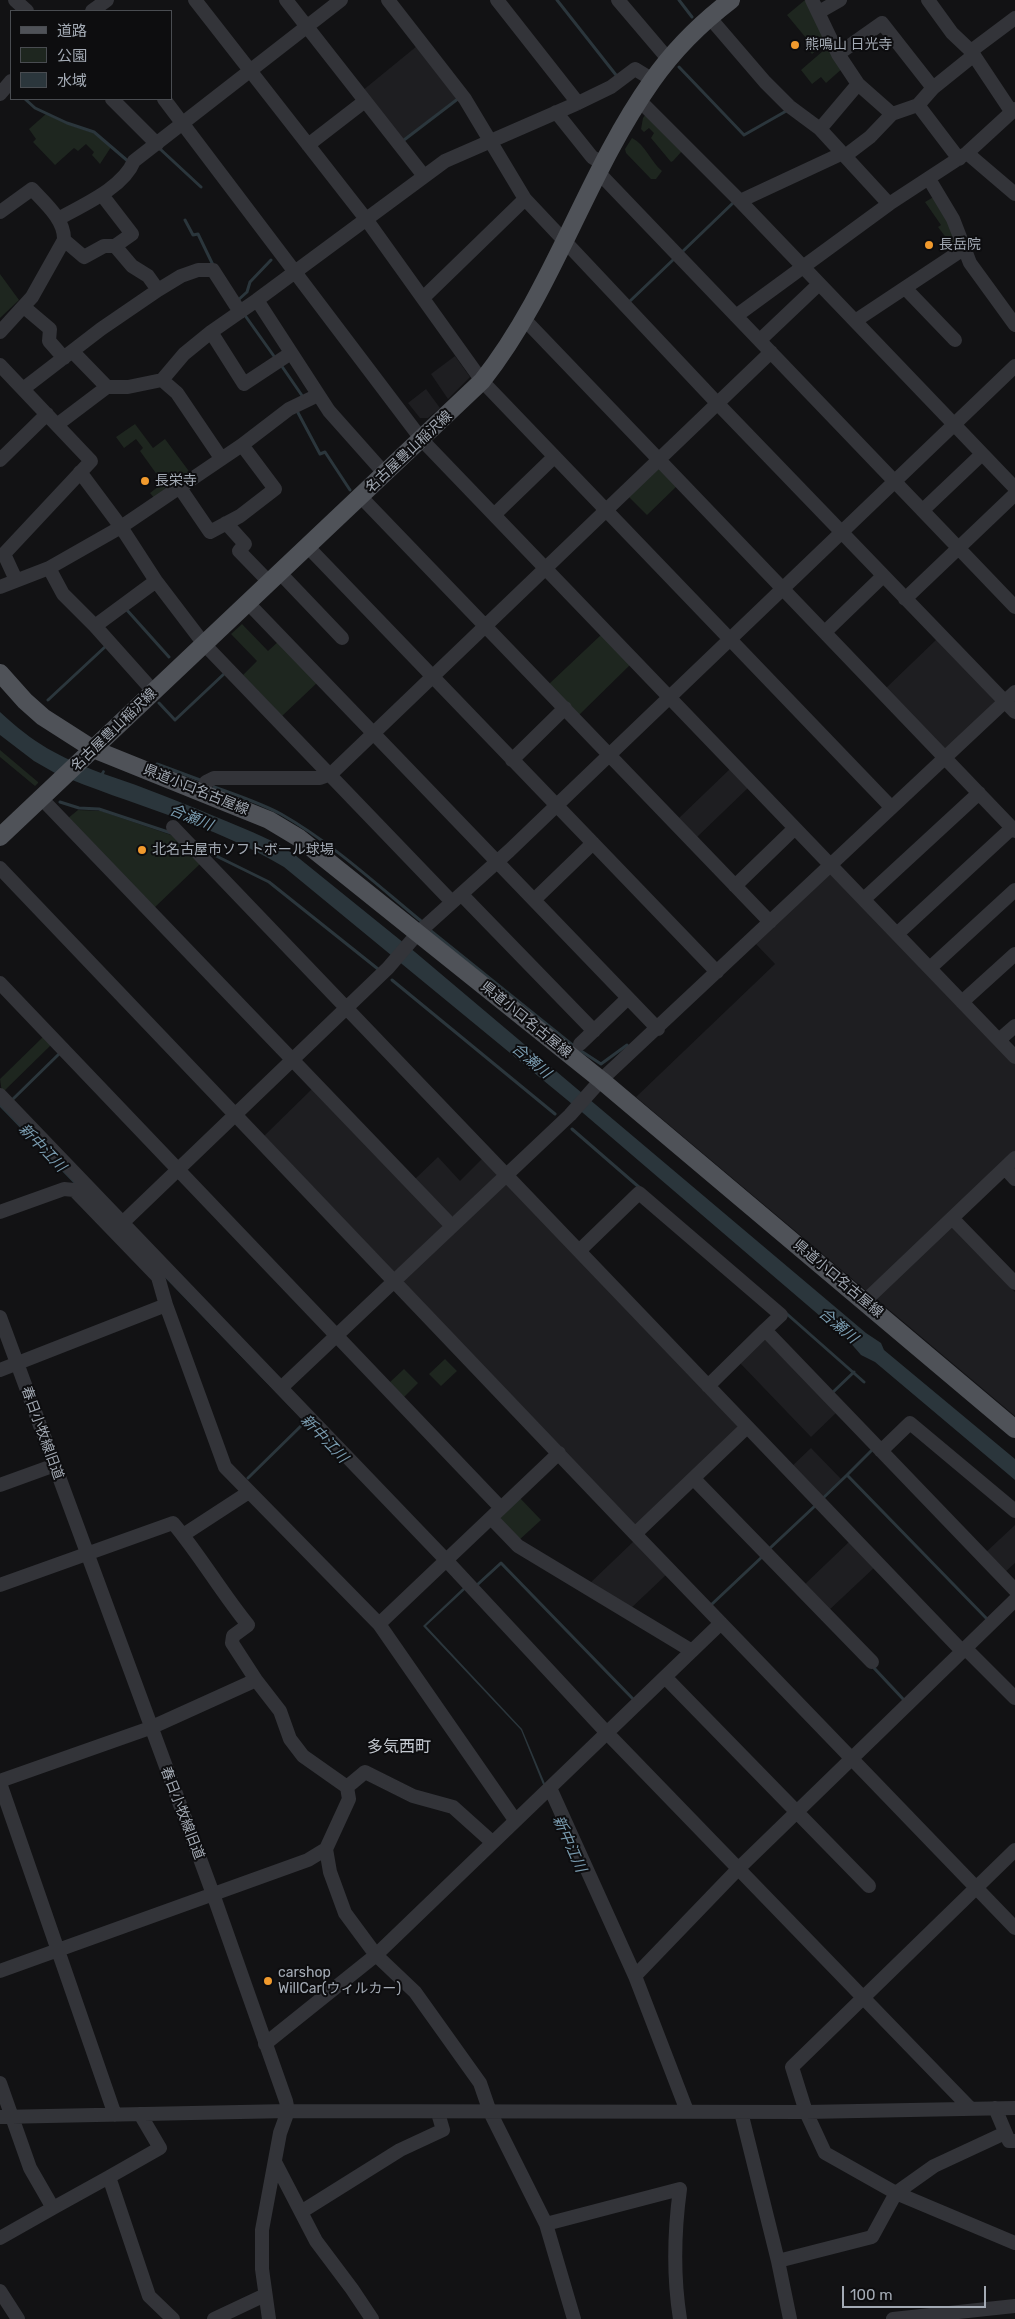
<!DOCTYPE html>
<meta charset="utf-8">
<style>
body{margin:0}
#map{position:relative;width:1015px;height:2319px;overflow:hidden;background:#121214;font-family:Rubik,"Noto Sans JP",sans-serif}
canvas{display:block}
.legend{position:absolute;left:10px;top:10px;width:162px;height:90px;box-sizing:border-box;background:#0d0d0f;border:1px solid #494c51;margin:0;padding:6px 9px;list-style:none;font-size:15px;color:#a3aab4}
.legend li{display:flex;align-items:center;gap:10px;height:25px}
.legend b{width:25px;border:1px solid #494c51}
.scale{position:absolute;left:842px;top:2286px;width:144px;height:22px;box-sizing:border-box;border:2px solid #a3aab4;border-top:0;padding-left:6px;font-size:15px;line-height:18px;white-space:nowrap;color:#a3aab4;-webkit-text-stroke:4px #0d0d0f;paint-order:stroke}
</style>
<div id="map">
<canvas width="1015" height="2319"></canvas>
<ul class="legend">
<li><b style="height:6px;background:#4f5258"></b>道路</li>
<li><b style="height:14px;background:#1e261f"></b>公園</li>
<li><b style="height:14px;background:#2b363c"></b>水域</li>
</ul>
<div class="scale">100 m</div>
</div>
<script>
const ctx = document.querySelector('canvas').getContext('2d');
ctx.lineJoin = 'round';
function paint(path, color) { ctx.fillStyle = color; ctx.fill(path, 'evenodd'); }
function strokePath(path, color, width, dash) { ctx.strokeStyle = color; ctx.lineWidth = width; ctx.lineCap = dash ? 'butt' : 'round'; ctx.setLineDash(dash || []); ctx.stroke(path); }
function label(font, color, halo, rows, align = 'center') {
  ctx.font = font + ' Rubik,"Noto Sans JP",sans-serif'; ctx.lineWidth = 4; ctx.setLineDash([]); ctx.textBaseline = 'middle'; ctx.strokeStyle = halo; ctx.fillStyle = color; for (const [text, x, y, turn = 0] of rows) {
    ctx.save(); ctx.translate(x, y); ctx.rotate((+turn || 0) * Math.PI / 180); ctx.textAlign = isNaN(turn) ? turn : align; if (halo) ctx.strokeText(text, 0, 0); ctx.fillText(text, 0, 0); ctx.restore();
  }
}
paint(new Path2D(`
 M 417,46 L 457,98 L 401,141 L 362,91 Z
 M 455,356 L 470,377 L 448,399 L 431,374 Z
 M 426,389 L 440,408 L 428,418 L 420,418 L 408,403 Z
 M 937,639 L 995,699 L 995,703 L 947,749 L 944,749 L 885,689 Z
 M 731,768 L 749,787 L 697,837 L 679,818 Z
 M 832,873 L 1015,1064 L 1015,1154 L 869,1293 L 636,1097 L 775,964 L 755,943 L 827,874 Z
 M 313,1088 L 443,1224 L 443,1228 L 394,1272 L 264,1136 Z
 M 438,1157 L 460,1181 L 484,1157 L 497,1171 L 497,1177 L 456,1216 L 451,1216 L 415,1179 Z
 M 503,1183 L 509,1184 L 741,1425 L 636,1526 L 403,1284 L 404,1279 Z
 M 947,1227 L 954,1228 L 1015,1292 L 1015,1416 L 874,1297 Z
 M 763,1338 L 837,1412 L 811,1437 L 739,1362 Z
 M 811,1448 L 841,1479 L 820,1499 L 790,1468 Z
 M 1015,1525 L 1015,1563 L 1003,1574 L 984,1554 Z
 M 851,1540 L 876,1566 L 827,1612 L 803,1586 Z
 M 634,1541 L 666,1575 L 629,1610 L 588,1585 Z`), '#1e1e21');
paint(new Path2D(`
 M 805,0 L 809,0 L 829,40 L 812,54 L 807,48 L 811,44 L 787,15 Z
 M 831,44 L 844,67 L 826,83 L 821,77 L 812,84 L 801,70 Z
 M 46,114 L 67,124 L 93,133 L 111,147 L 100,164 L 92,155 L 94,152 L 86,144 L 78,151 L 74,148 L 55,165 L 33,142 L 36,139 L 29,129 Z
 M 646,114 L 682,151 L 673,161 L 671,162 L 651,138 L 654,133 L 649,128 L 644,132 L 641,129 L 643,118 Z
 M 632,138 C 646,145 650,161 662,171 L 656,179 L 651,179 L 626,153 L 625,149 Z
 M 937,195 L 962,247 L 951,255 L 945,247 L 950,243 L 938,227 L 941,225 L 925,202 Z
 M 0,274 L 19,300 L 0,318 Z
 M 135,424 L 153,448 L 165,439 L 191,474 L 156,500 L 150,493 L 163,483 L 140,451 L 143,448 L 136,439 L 124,448 L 116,437 Z
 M 658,467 L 678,485 L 647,515 L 628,496 Z
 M 242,624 L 268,651 L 280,640 L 319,681 L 282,716 L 243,675 L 257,661 L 231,634 Z
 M 602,634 L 631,664 L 579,715 L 549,684 Z
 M 0,750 L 38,782 L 38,783 L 35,786 L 0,757 Z
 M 78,810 L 101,811 L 174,836 L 200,864 L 154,908 L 67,819 Z
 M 43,1037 L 51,1045 L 2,1093 L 0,1079 Z
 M 445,1359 L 457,1371 L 441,1386 L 429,1374 Z
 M 404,1369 L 418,1383 L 403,1398 L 389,1383 Z
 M 519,1497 L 541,1520 L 518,1541 L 498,1517 Z`), '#1e261f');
paint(new Path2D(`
 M 0,712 C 33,743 59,757 101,773 L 103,770 L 105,771 L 104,774 C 146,788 186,804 226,821 C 250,831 274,840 295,855 L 415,952 L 866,1333 L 881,1343 L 884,1350 L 1015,1459 L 1015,1480 L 875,1362 L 861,1355 L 848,1340 L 583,1113 L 284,867 C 213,824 130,805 55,773 L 34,761 L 0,735 Z
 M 0,1101 L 468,1587 L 426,1626 L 522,1729 L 546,1786 L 544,1787 L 521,1730 L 423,1626 L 464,1587 L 0,1107 Z`), '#2b363c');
strokePath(new Path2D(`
 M 557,0 L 616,75
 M 679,0 L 692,17
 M 679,67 L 744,135 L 788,110
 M 25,99 L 35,108 L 67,123 L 94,132 L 129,162
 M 404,140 L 459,98
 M 159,148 L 201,187
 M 185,220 L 193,235 L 198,234 L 213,265
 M 682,252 L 734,202
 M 237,301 L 247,292 L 250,282 L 271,260
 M 629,302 L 675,258
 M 244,314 L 276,359
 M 281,365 L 303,397
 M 296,409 L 320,454 L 325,452 L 350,490
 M 126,609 L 169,657
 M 48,700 L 106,646 L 105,644
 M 159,703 L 175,720 L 225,673
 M 157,764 L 200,780
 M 214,787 C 237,795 260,803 281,814 C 332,843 376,884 421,921
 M 60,802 L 79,808 L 99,809 L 171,833
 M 202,849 L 269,882 L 378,969
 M 431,931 L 575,1047 L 601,1064 L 627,1045
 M 392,980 L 555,1114
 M 12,1100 L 60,1053
 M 572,1129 L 640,1188
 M 787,1314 L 864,1382
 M 832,1393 L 854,1372
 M 847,1475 L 873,1449
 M 248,1478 L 303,1424
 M 822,1499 L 847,1475 L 988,1620
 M 768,1550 L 816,1505
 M 477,1585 L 501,1563 L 634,1700
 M 711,1605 L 763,1556
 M 874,1668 L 904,1700`), '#2b363c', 3);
strokePath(new Path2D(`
 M 15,0 L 27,11
 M 195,0 L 366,219 L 482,381 L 891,807
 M 286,0 L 424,176
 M 388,0 L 465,99 L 525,199 L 718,404 L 1015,712
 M 497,0 L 578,103
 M 618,0 L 669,60
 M 812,0 L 838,54 L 858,84 L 892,114 L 918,105 L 933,88 L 974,55
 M 928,0 L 952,33 L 971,51 L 1011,111
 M 92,11 L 107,0
 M 819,12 L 840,0
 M 710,18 L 765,82 L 789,106 L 820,129 L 889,204
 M 971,51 L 1015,18
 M 838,54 L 882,23 L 933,88
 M 0,94 L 11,81
 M 112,99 L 157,144
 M 164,99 L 422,440 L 1015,1057
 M 639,100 L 740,201 L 1015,488
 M 918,105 L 959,159
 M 556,112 L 592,157 L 603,164
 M 820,129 L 858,84
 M 308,145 L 365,101
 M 967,153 L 1015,194
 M 845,156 L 870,137 L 892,114
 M 599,173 L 1015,607
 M 929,179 L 953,219 L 970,263 L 1015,325
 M 740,201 L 843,153
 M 0,212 L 32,189 C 45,203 65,220 64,240 L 32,297 L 0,332
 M 58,219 C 83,205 123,188 134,161 L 341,0
 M 64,240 L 84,257 L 104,246 L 115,246 L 132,234 L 102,195
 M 115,246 L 132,266 L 148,276 L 158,290
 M 905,288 L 955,340
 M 423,298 L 525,199
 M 257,300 L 329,411 L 385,474
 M 24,307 L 50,329 L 49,341 L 64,358
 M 736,316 L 889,204 L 967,153 L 1015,109
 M 525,320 L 1015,831
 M 855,321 L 965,248
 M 211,332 L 244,384 L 291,353
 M 760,340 L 819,284
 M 73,352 L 107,387
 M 0,365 L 91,461 L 4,554 L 16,580
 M 162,380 L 177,393 L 221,458
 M 23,389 L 101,329 L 158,290 L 181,276 L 198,270 L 213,270 L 240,312
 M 58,424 L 107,387 L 128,387 L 162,380 L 184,354 L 211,332 L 257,300 L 445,161 L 578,103 L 611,87 L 635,69 L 653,80
 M 0,460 L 47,414
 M 80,472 L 121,527 L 156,581 L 204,644 L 452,902
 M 180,488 L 210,532 L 240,516 L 275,489 L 242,445
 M 361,497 L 770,922
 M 923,510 L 982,454
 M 495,514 L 554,457
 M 226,523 L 245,544 L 239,551 L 270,583
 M 308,547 L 717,972
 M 49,568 L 63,594 L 95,626 L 154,692
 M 280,573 L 342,638
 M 0,587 L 49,568 L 121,527 L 242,445 L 289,409 L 318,395
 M 905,599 L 1015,494
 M 248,603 L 658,1029
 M 95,626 L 156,581
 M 825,632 L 883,576
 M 512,760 L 565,708
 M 202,792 L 206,782 L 214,778 L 320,778 L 331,774 L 771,352
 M 42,799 L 452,1226
 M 173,827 L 962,1651
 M 0,868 L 635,1534 L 1015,1928
 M 735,886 L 795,828
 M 462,895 L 594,1031
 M 864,899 L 979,793
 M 534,900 L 593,843
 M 897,934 L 1012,828
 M 930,968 L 1015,890
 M 0,983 L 501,1508
 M 962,1002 L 1015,954
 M 999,1040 L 1015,1026
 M 580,1044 L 628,998
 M 0,1095 L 446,1560 L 607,1733 L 970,2108
 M 1005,1168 L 1015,1179
 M 0,1212 L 64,1189 L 74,1190 L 158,1277 L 166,1305
 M 952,1218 L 1015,1283
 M 114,1231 L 388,968 L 418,933 L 509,851 L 1015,366
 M 579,1251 L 639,1193 L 781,1315 L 765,1330
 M 865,1301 L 1015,1158
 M 0,1317 L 213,1894 L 286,2101 L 288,2111 L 280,2133 L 262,2230 L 262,2269 L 269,2319
 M 0,1370 L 166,1305 L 225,1467 L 379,1624 L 515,1820
 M 708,1386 L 765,1330 L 1015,1590
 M 281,1388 L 570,1115 L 601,1080 L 1015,692
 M 881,1451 L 910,1423 L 1015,1511
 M 694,1479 L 872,1662
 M 0,1485 L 55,1465
 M 491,1518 L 518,1546 L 692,1651
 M 635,1534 L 747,1427
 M 183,1535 L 249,1492
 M 0,1585 L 173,1523 C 200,1555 221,1592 248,1625 L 233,1636 L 232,1643 L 256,1680 L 280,1711 L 290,1739 L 303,1756 L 347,1787 L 349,1799 L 326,1849 L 330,1872 L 345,1913 L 376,1955 L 415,1992 L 480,2083 L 490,2112 L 546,2224 L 574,2319
 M 379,1624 L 559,1453
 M 965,1648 L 1015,1698
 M 665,1677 L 869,1886
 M 0,1781 L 150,1728 L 256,1680
 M 0,1783 L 115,2115
 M 347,1787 L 365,1772 L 413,1796 L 453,1807 L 492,1842
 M 550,1788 L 635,1976 L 687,2111
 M 1015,1850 L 792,2067 L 806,2112 L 825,2153 L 896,2193 L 1015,2243
 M 0,1971 L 308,1860 L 326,1849
 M 635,1976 L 739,1868 L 1015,1600
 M 265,2044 L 376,1955 L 721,1623
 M 0,2083 L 30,2168 L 53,2208 L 109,2177 L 149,2296 L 173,2319
 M 995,2108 L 1009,2141 L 1015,2141
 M 741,2112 L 778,2261 L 790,2319
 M 0,2117 L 288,2111 L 806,2112 L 1015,2108
 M 275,2162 L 316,2241 L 352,2289 L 372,2319
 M 109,2177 L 160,2148 L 140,2114
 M 301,2212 L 400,2150 L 443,2130 L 438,2113
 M 546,2224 L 680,2189 C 674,2233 673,2275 680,2319
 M 0,2238 L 53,2208
 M 778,2261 L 872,2237 L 896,2193 L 934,2166 L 1005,2133
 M 0,2291 L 18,2319
 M 214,2319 L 265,2295
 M 893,2319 L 1015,2306`), '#333439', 14);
strokePath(new Path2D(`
 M 0,673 L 25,701 L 43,717 L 93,749 L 269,820 L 299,838 L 601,1080 L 1015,1429
 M 0,837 L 482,381 C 554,290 585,176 652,81 C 673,51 701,23 731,0`), '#4f5258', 18);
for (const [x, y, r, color] of [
 [795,45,5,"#f19a2d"],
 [929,245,5,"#f19a2d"],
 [145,481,5,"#f19a2d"],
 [142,850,5,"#f19a2d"],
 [268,1981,5,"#f19a2d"]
]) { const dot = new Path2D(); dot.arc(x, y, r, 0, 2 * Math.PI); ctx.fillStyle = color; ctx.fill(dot); strokePath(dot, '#0d0d0f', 2); }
label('14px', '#a3aab4', '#0d0d0f', [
 ["熊鳴山 日光寺",805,45],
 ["長岳院",939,245],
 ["長栄寺",155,481],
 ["北名古屋市ソフトボール球場",152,850],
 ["carshop",278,1973],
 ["WillCar(ウィルカー)",278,1989]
], 'left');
label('14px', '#a3aab4', '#0d0d0f', [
 ["名古屋豊山稲沢線",409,452,-43],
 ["名古屋豊山稲沢線",114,730,-44],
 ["県道小口名古屋線",196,790,22],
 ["県道小口名古屋線",526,1020,39],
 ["県道小口名古屋線",838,1279,40],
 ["春日小牧線旧道",42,1433,70],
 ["春日小牧線旧道",182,1813,69]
]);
label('italic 15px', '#7a9cb0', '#0d0d0f', [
 ["合瀬川",191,818,22],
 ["合瀬川",531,1061,40],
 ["新中江川",42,1148,46],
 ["合瀬川",838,1326,40],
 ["新中江川",324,1439,46],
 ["新中江川",569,1844,66]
]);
label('16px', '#c4c9d0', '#0d0d0f', [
 ["多気西町",399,1747]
]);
</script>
